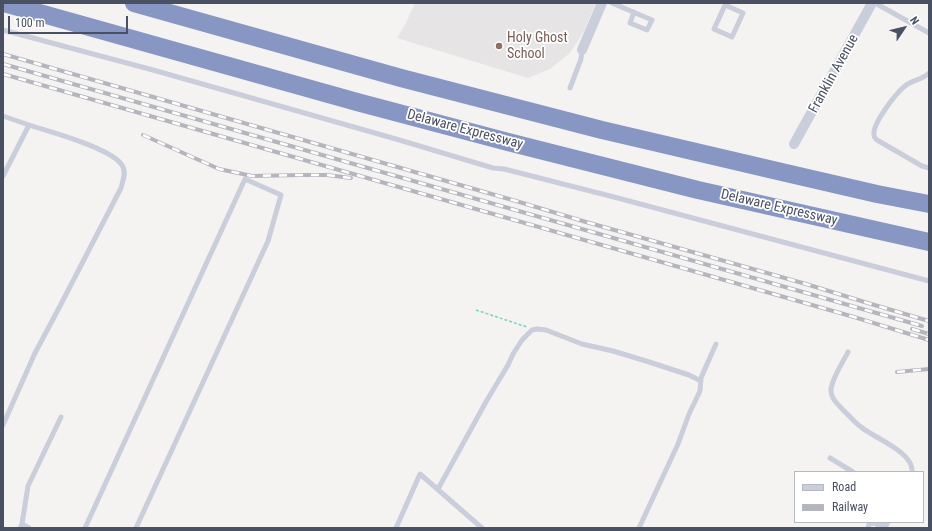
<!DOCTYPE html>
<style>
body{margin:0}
#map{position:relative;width:932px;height:531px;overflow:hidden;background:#f5f3f2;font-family:"Roboto Condensed",sans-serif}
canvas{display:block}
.frame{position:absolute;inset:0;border:4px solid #495061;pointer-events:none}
.legend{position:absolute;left:794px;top:471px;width:130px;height:52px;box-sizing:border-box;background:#fff;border:1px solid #b6b9c0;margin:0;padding:5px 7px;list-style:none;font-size:12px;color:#495061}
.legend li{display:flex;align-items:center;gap:8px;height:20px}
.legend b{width:20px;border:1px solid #b6b9c0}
.north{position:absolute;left:884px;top:8px;width:40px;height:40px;-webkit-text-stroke:3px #fff;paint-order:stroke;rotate:55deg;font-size:11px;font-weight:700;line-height:16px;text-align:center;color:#495061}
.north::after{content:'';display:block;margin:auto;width:14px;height:18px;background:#495061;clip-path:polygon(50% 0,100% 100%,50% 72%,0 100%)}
.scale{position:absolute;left:8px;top:16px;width:120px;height:18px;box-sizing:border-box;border:2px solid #495061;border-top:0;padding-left:5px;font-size:12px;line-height:14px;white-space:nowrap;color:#495061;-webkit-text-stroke:3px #fff;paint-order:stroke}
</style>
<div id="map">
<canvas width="932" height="531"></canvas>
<div class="frame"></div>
<ul class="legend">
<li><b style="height:5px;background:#c9ceda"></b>Road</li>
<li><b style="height:5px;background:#b4b5bd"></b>Railway</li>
</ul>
<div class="north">N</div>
<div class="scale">100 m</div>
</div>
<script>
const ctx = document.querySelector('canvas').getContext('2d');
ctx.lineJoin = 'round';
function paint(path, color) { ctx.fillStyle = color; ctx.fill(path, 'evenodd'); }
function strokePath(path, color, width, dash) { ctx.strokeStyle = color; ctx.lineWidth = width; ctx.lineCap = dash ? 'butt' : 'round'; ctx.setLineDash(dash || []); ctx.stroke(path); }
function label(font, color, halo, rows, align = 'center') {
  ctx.font = font + ' "Roboto Condensed",sans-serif'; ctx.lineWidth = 3.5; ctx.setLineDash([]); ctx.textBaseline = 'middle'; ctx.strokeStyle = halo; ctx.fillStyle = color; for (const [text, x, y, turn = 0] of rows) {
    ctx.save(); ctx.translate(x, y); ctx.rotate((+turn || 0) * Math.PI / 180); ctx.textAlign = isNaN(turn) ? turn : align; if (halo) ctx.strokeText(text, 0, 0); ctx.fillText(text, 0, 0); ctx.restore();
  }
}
paint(new Path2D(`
 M 415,3 L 596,3 L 584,31 L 570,53 L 550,69 L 528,78 L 397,38 L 405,25 Z`), '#e6e4e4');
strokePath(new Path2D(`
 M 476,310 L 527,327`), '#76d3bc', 1.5, [3, 2]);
strokePath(new Path2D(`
 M 612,3 L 652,20 L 647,30 L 630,23 L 634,12
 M 875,3 L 929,33
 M 725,5 L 743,13 L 732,37 L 714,29 L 726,3
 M 3,30 L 153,70 L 396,139 L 493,168 L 504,169 L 614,197 L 929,281
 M 929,73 C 922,80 912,80 905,86 C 896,93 872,124 874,135 C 874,138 875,138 877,140 L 922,166 L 929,168
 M 570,88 L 581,59 L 582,50
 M 3,116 L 29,125 L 3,176
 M 848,352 C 842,364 833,376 831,389 C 830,398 838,404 843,410 C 849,415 854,422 861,427 C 874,438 914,452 912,472
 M 3,425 L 35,353 L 60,306 L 121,188 C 123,180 126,174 123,167 C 116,149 47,131 29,125
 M 830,458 L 853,472
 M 438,489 L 487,400 L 508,365 L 513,354 L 522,340 L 532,330 L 537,329 L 546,330 L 582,344 L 613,351 L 646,361 L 689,375 L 701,381
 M 22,524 L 28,486 L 61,417
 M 20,528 L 22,524 L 29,528
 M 85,528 L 245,179 L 281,195 L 268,241 L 136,528
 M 396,528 L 420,474 L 482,528
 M 639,528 L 678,444 L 689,414 L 700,391 L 701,378 L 704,371 L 716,344
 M 868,528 L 869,524 L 878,522
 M 885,528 L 888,522`), '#c9ceda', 5);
strokePath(new Path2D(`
 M 582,50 L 602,3
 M 794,144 L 872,3
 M 878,522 L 883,528`), '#c9ceda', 10);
strokePath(new Path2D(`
 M 4,3 L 357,102 L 508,142 L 698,190 L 929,242
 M 134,3 L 401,78 L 602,130 L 786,173 L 877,194 L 929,204`), '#8896c3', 18);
const rail = new Path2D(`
 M 3,54 L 516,201 L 586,222 L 806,284 L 871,304 L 929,321
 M 3,64 L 922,326
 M 3,74 L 854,317 L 929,340
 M 143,135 L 219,169 L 252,176 L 301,175 L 327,175 L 351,178
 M 912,329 L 929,334
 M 897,372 L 929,369`);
strokePath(rail, '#b4b5bd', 4);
strokePath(rail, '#fff', 2.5, [8]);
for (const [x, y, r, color] of [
 [499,46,4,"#8d6e63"]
]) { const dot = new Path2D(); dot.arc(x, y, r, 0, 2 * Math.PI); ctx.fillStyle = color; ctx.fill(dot); strokePath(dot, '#fff', 1.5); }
label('14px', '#785e54', '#fff', [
 ["Holy Ghost",507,38],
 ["School",507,54]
], 'left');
label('14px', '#495061', '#fff', [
 ["Franklin Avenue",834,74,-61],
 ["Delaware Expressway",465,130,15],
 ["Delaware Expressway",779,208,13]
]);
</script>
